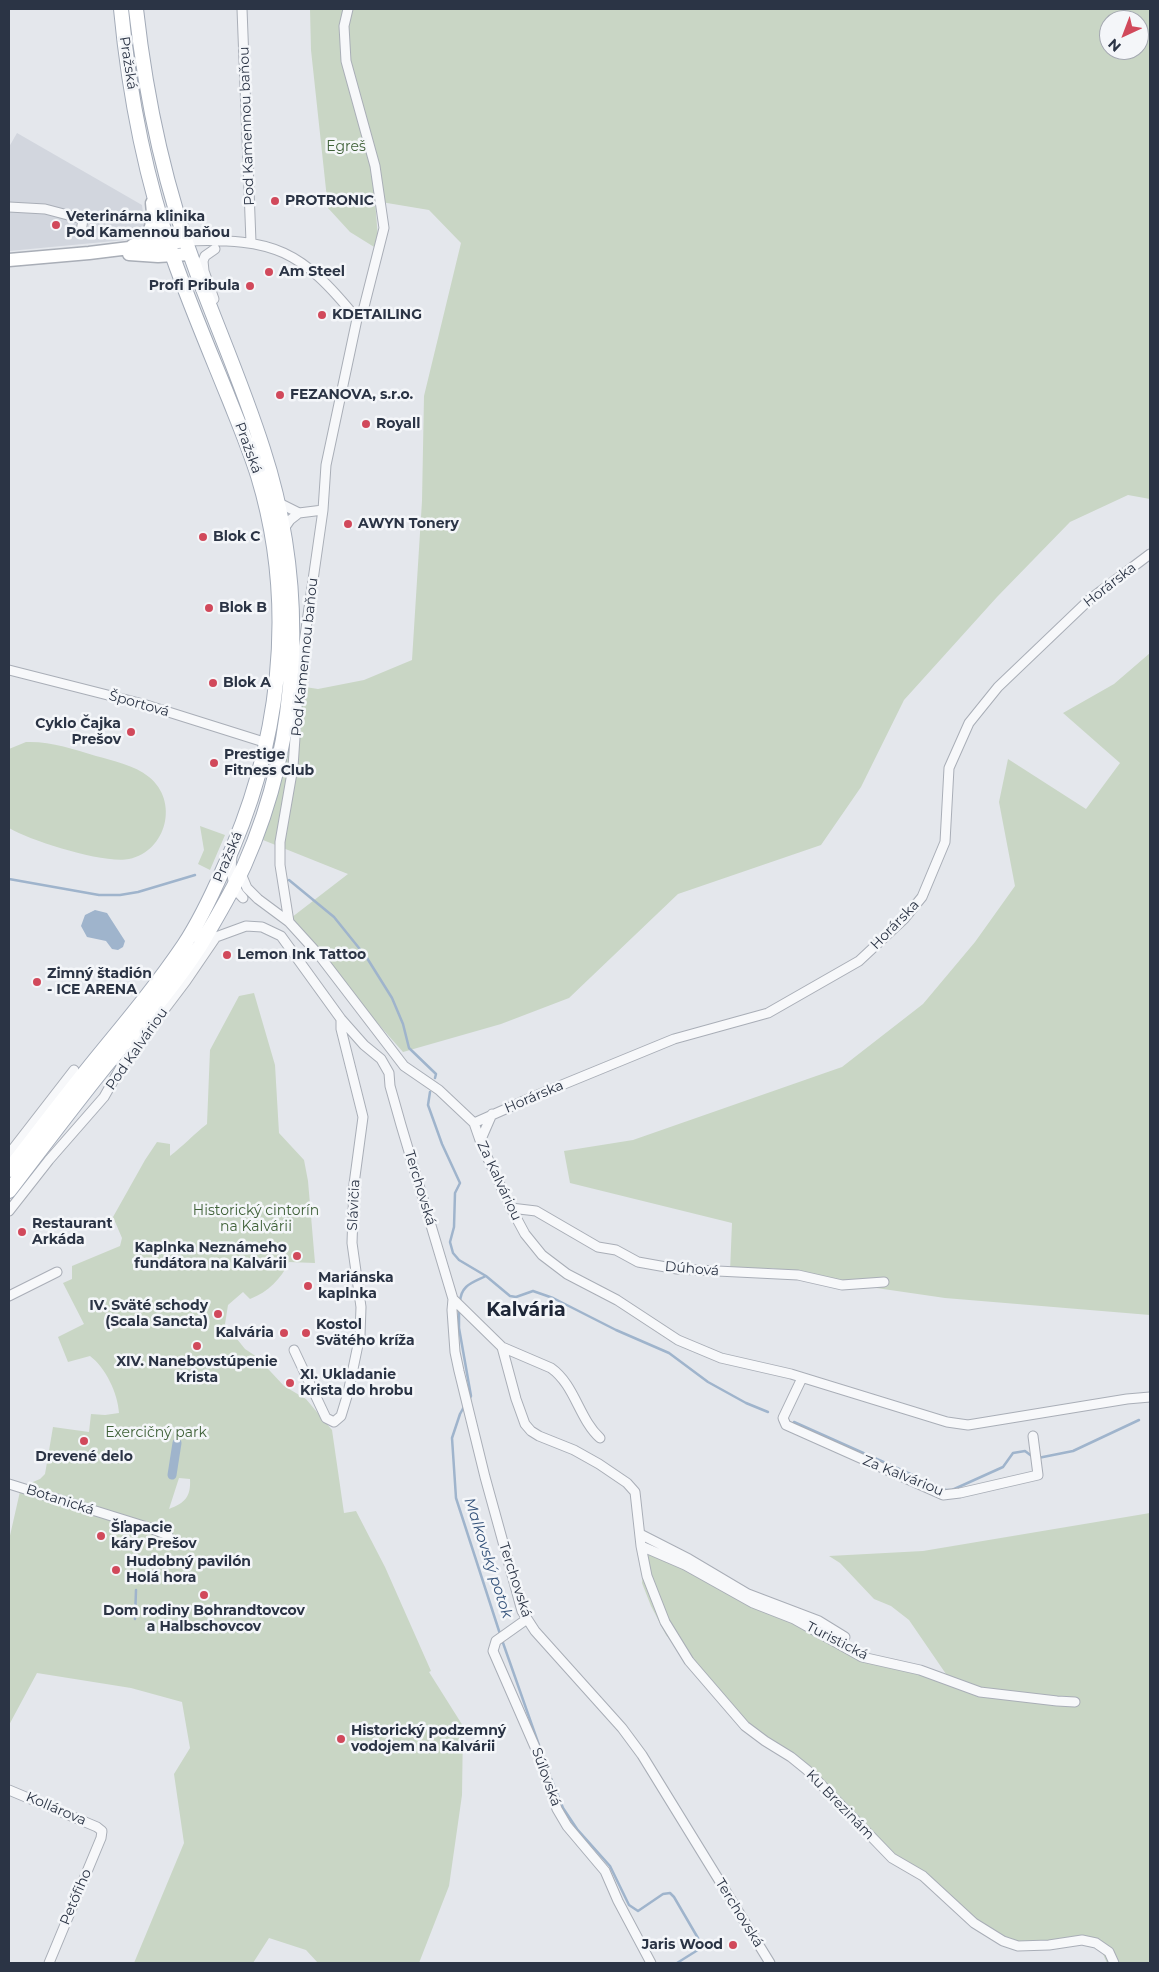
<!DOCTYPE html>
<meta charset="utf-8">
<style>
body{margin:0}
#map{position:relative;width:1159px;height:1972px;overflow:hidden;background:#e4e7ec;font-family:Montserrat,sans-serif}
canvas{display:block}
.frame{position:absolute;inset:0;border:10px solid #2b3445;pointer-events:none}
.north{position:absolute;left:1099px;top:10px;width:50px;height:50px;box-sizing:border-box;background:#f4f6f9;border:1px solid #a4a8b1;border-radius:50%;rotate:223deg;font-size:14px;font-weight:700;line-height:20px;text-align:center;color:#2b3445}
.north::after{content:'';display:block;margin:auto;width:18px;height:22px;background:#d1495b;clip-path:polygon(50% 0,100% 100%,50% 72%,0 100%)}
</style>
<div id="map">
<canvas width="1159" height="1972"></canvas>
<div class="frame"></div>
<div class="north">N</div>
</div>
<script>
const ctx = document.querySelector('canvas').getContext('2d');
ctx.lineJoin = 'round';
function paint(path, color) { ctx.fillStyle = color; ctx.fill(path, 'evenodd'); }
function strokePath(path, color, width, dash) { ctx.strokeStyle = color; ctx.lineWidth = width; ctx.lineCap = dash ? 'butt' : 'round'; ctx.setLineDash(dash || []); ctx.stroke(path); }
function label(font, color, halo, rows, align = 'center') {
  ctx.font = font + ' Montserrat,sans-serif'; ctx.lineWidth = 5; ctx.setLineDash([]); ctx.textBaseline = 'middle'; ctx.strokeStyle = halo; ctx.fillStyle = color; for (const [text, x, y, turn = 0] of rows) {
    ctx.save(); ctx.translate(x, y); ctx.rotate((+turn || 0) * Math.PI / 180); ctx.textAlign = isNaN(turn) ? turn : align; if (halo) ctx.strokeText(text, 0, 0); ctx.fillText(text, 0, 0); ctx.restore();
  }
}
paint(new Path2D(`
 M 17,133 L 142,205 L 145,228 L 135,237 L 125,240 L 9,251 L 9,147 Z`), '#d2d6de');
paint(new Path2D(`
 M 310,9 L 1150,9 L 1150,499 L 1128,495 L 1070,522 L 997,597 L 904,700 L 861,787 L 821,845 L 678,894 L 569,998 L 501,1024 L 403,1052 L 287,921 L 348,874 L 263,840 L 281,773 L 292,685 L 318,689 L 364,680 L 412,660 L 422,501 L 424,396 L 461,243 L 429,210 L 375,201 L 379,250 L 350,232 L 328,208 L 311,50 ZM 1109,20 L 1139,20 L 1139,50 L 1109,50 Z
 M 1150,653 L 1150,1315 L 945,1298 L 842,1283 L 772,1268 L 730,1272 L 732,1223 L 570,1183 L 564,1151 L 633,1140 L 842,1067 L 923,1004 L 975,942 L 1015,886 L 999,802 L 1008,759 L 1086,809 L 1120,763 L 1063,713 L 1114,684 Z
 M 26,742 C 50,741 73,749 96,756 C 114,761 134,765 149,777 C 179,801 167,851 129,859 C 104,864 31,841 9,828 L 9,749 Z
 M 200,826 L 225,835 L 210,870 L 198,864 L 204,850 Z
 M 254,993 L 275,1065 L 279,1133 L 304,1160 L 308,1181 L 315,1263 L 289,1262 C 281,1279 268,1292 250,1299 L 243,1292 L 228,1305 L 225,1324 L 245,1349 L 257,1357 L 284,1386 L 306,1399 L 332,1430 L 344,1513 L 356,1511 L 385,1567 L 431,1671 L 429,1672 L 463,1726 L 462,1795 L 449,1886 L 419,1963 L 318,1963 L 306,1950 L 269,1938 L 253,1963 L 134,1963 L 184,1843 L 174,1774 L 190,1748 L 182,1702 L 131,1688 L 37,1673 L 9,1725 L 9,1540 L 21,1487 L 40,1479 L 45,1474 L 53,1427 L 89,1432 L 91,1414 L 105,1415 L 119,1413 C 118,1394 106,1368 90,1356 L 68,1362 L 58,1337 L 84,1324 L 63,1283 L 72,1279 L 72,1266 L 120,1246 L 122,1238 L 113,1217 L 145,1160 L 157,1142 L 170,1144 L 170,1156 C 183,1146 193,1135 207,1124 L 210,1050 L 239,996 ZM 179,1478 L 190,1479 C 191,1497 185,1503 169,1509 Z
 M 1150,1513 L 1150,1963 L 1107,1963 L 1098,1943 L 1016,1945 L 1007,1938 L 974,1922 L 925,1879 L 882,1850 L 838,1795 L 763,1744 L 689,1663 L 666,1635 L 651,1606 L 642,1583 L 645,1551 L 864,1655 L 946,1674 L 909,1620 L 891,1606 L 874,1599 L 840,1563 L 829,1556 L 923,1551 Z`), '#c9d6c5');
paint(new Path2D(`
 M 95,910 L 107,913 L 125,941 L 123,947 L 118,950 L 112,949 L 106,941 L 87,937 L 81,926 L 85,915 Z`), '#9fb4cc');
strokePath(new Path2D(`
 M 9,879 L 99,895 L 120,895 L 138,892 L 195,875
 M 289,880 L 334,917 L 367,958 L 392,998 L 403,1024 L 409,1048 L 436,1074 L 435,1078
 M 430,1092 L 428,1105 L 442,1144 L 460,1183 L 455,1193 L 454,1227 L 450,1242 L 453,1253 L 459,1260 L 486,1276 L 510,1296 L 516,1297 L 533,1291 L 553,1298 L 616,1330 L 669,1353 L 708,1382 L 746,1403 L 768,1412
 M 460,1302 C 461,1285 472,1283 486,1276
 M 459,1308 L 459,1328 L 471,1396 L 469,1400
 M 465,1405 L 460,1414 L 452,1438 L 456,1498 L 500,1634
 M 794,1422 L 946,1490 L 952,1490 L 1003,1467 L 1013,1453 L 1025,1451 L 1033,1457
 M 1038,1458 L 1073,1451 L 1139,1420
 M 135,1619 L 136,1590
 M 502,1640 L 540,1748
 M 550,1776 L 563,1808 L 577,1829 L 610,1866 L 629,1905 L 638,1911 L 663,1894 L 670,1893 L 674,1897 L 702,1945 L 701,1948 L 677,1963`), '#9fb4cc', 2.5);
strokePath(new Path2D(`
 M 172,1475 L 177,1443`), '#9fb4cc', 9);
const street = new Path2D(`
 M 242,9 L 251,242
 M 9,207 L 45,209 L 83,219 L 81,232
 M 186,241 C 275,238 301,250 357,319
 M 214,299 L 204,271 L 203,261 L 205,256 L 215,249
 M 279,503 L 299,513 L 323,510
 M 283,530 L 290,520 L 299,513
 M 9,670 L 143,704 L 267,743
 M 232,857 C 230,871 232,888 243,898
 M 243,871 L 242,876 L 247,888 L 258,899 L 289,922 L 319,955 L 404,1066 L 439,1090 L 474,1123 L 482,1146 L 511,1208 L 525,1234 L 542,1255 L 567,1274 L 617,1300 L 678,1340 L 721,1358 L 791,1374 L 947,1422 L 968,1425 L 1127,1399 L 1150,1397
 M 289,922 L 280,865 L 280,842 L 293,767 L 299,678 L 323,510 L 326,465 L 357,319 L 363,311 L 384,228 L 375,166 L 346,61 L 344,26 L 348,9
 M 474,1123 L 535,1096 L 674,1039 L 768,1013 L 859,961 L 904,919 L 922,897 L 945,842 L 949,768 L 969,723 L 998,687 L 1089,600 L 1150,554
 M 482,1137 L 492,1114
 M 9,1154 L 74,1070
 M 511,1208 L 536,1211 L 598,1247 L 616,1250 L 638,1262 L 677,1269 L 798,1275 L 842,1285 L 884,1282
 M 9,1211 L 49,1160 L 104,1097 L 121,1067 L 186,981 L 216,937 L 246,926 L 262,927 L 281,936 L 341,1019 L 364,1045 L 381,1059 L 389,1073 L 390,1086 L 401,1125 L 453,1299 L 452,1310 L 455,1352 L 459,1371 L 485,1477 L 522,1611 L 535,1631 L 622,1728 L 642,1755 L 770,1963
 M 9,1296 L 57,1272
 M 453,1299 L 502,1347 L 551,1368 C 575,1385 579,1419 600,1438
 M 502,1347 L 516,1399 L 525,1424 L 531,1431 L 539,1436 L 574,1450 L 599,1464 L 627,1483 L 635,1492 L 641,1546 L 647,1576 L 665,1622 L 689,1661 L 745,1726 L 765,1741 L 791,1757 L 807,1770 L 892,1858 L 923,1876 L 974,1923 L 1003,1941 L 1018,1946 L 1049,1945 L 1082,1940 L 1096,1943 L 1109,1952 L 1114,1963
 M 294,1350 L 326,1418 L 334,1422 L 341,1416 L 348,1393 L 360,1335 L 361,1307 L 352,1243 L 354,1184 L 363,1117 L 341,1029 L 341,1019
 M 802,1378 L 783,1418 L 786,1425 L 943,1495 L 960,1493 L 1038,1475 L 1033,1436
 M 9,1484 L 150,1528 L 168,1535
 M 640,1534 L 689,1559 L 748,1594 L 819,1621 L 845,1637
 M 641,1546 L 685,1565 L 753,1603 L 794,1619 L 862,1657 L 920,1670 L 980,1692 L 1057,1701 L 1075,1702
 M 527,1619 L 496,1641 L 493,1651 L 538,1754 L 557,1809 L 567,1826 L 605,1871 L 618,1901 L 651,1963
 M 9,1790 L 97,1827 L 102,1831 L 101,1838 L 49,1963`);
const secondary = new Path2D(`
 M 132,246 C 151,237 155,224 152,203
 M 129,254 L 158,256 L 190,254
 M 9,260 L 89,253 L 186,241`);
const primary = new Path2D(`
 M 9,1170 C 40,1130 70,1090 103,1050 C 131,1016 159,982 184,945 C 199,922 211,897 222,872 C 280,748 298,608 258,476 C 250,450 239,424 229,399 C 210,352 190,305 173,257 C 145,177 129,93 121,9
 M 9,1191 C 42,1148 74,1105 108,1063 C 140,1025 173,988 200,946 C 215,920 231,894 244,866 C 302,736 307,584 263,449 C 244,389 219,332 197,273 C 165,188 146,99 136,9`);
strokePath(street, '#a9aeb7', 11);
strokePath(secondary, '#a9aeb7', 15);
strokePath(primary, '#a3abb8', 16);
strokePath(street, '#f7f8fa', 9);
strokePath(secondary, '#fff', 12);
strokePath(primary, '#fff', 14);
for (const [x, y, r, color] of [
 [275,201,5,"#d1495b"],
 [56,225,5,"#d1495b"],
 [269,272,5,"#d1495b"],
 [250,286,5,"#d1495b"],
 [322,315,5,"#d1495b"],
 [280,395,5,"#d1495b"],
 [366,424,5,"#d1495b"],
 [348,524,5,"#d1495b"],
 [203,537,5,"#d1495b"],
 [209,608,5,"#d1495b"],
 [213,683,5,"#d1495b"],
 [131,732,5,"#d1495b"],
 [214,763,5,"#d1495b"],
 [227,955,5,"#d1495b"],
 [37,982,5,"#d1495b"],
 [22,1232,5,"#d1495b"],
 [297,1256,5,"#d1495b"],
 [308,1286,5,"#d1495b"],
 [218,1314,5,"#d1495b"],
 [284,1333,5,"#d1495b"],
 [306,1333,5,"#d1495b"],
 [197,1346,5,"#d1495b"],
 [290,1383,5,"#d1495b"],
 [84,1441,5,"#d1495b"],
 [101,1536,5,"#d1495b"],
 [116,1570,5,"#d1495b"],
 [204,1595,5,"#d1495b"],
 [341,1739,5,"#d1495b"],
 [733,1945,5,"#d1495b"]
]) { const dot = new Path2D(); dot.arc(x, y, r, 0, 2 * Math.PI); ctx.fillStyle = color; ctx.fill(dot); strokePath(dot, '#f4f6f9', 2); }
label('14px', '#2b3445', '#f4f6f9', [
 ["Pražská",128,63,81],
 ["Pod Kamennou baňou",247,126,-92],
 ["Pražská",248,448,70],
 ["Horárska",1110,585,-38],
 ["Pod Kamennou baňou",305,657,-84],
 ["Športová",139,704,16],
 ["Pražská",228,857,-67],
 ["Horárska",895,925,-46],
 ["Pod Kalváriou",137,1049,-55],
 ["Horárska",534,1097,-23],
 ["Za Kalváriou",499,1181,65],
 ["Terchovská",420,1188,73],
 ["Slávičia",354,1205,-87],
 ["Dúhová",692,1269,5],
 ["Za Kalváriou",903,1476,22],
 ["Botanická",60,1500,18],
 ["Terchovská",515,1580,72],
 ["Turistická",837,1641,27],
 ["Súľovská",546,1777,70],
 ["Ku Brezinám",840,1805,46],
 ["Kollárova",56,1809,23],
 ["Petőfiho",76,1897,-67],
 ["Terchovská",739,1913,58]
]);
label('14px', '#3f6138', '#f4f6f9', [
 ["Egreš",346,147],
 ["Historický cintorín",256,1211],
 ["na Kalvárii",256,1227],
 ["Exercičný park",156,1433]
]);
label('bold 14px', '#2b3445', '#f4f6f9', [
 ["PROTRONIC",285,201],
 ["Veterinárna klinika",66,217],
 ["Pod Kamennou baňou",66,233],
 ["Am Steel",279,272],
 ["Profi Pribula",240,286,"right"],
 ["KDETAILING",332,315],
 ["FEZANOVA, s.r.o.",290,395],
 ["Royall",376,424],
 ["AWYN Tonery",358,524],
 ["Blok C",213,537],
 ["Blok B",219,608],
 ["Blok A",223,683],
 ["Cyklo Čajka",121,724,"right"],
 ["Prešov",121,740,"right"],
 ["Prestige",224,755],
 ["Fitness Club",224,771],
 ["Lemon Ink Tattoo",237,955],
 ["Zimný štadión",47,974],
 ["- ICE ARENA",47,990],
 ["Restaurant",32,1224],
 ["Arkáda",32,1240],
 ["Kaplnka Neznámeho",287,1248,"right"],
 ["fundátora na Kalvárii",287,1264,"right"],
 ["Mariánska",318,1278],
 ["kaplnka",318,1294],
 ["IV. Sväté schody",208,1306,"right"],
 ["(Scala Sancta)",208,1322,"right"],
 ["Kostol",316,1325],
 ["Svätého kríža",316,1341],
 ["Kalvária",274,1333,"right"],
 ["XIV. Nanebovstúpenie",197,1362,"center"],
 ["Krista",197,1378,"center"],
 ["XI. Ukladanie",300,1375],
 ["Krista do hrobu",300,1391],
 ["Drevené delo",84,1457,"center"],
 ["Šľapacie",111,1528],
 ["káry Prešov",111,1544],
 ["Hudobný pavilón",126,1562],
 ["Holá hora",126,1578],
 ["Dom rodiny Bohrandtovcov",204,1611,"center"],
 ["a Halbschovcov",204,1627,"center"],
 ["Historický podzemný",351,1731],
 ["vodojem na Kalvárii",351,1747],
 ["Jaris Wood",723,1945,"right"]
], 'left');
label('italic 15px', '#34527a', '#f4f6f9', [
 ["Malkovský potok",488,1558,72]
]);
label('bold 19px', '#1d2536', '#f4f6f9', [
 ["Kalvária",526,1310]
]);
</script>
